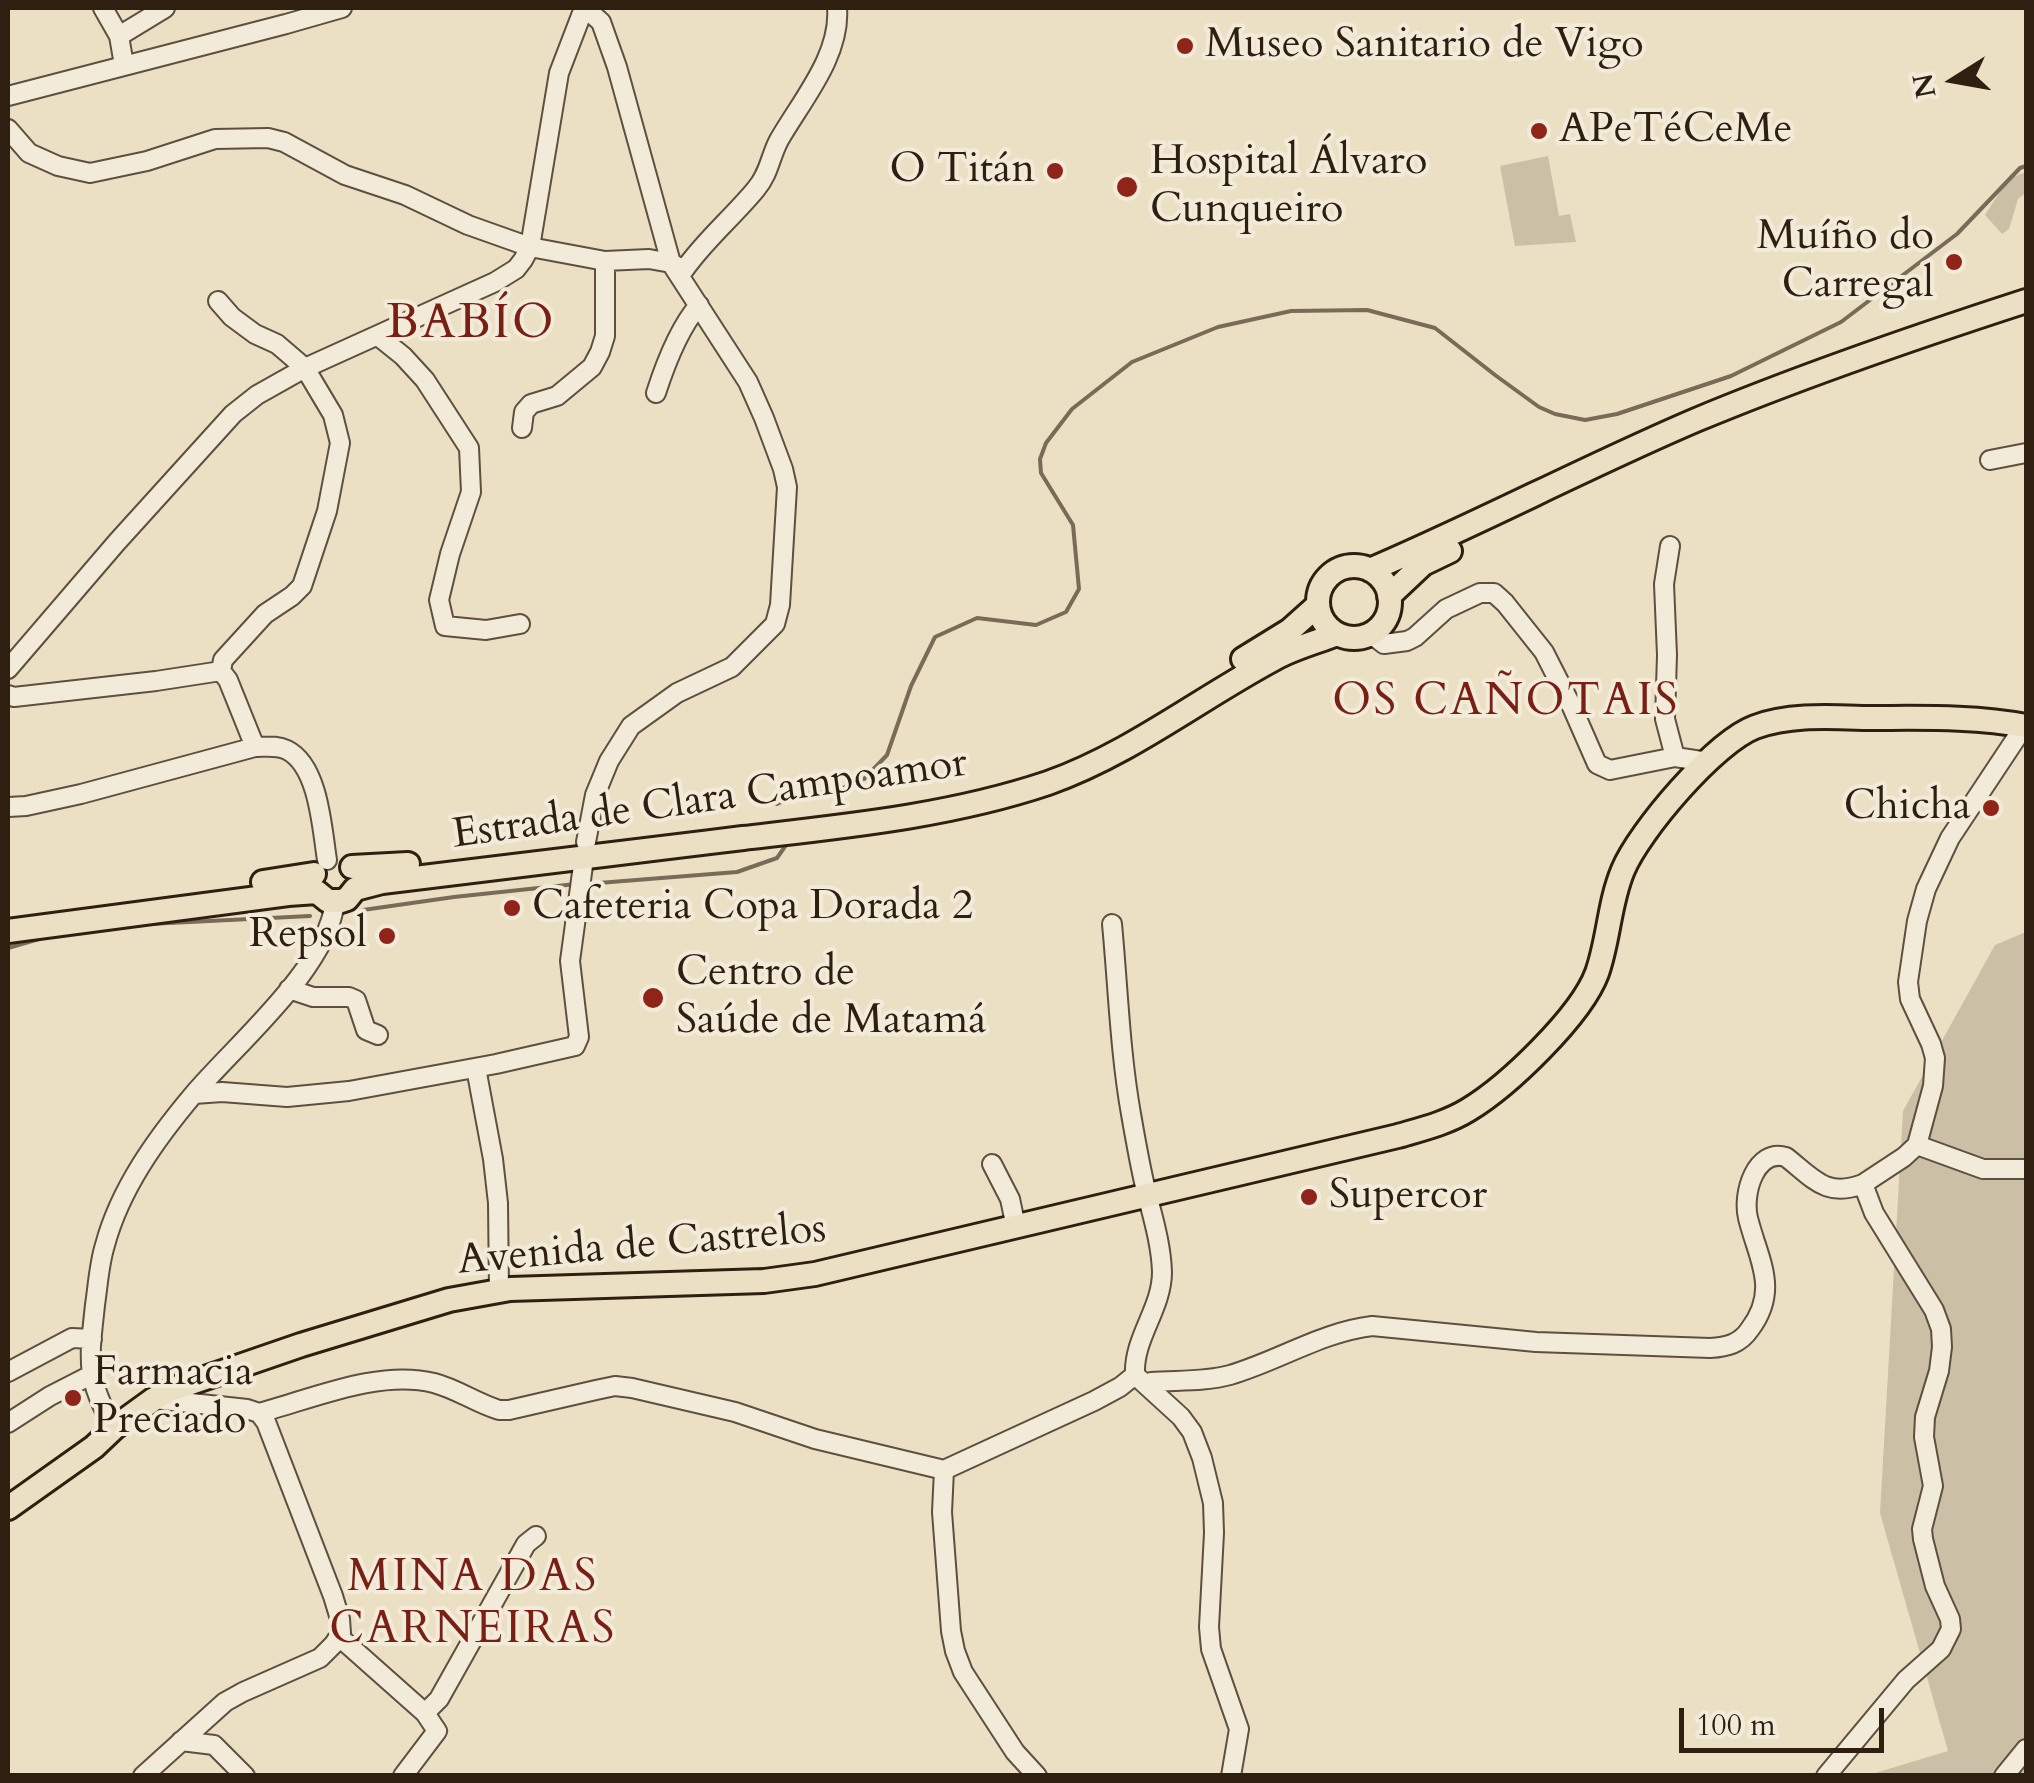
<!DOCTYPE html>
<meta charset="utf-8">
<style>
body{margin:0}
#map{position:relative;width:2034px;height:1783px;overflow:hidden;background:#ebe0c4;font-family:Cardo,serif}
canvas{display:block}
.frame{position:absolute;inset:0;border:10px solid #2f1f11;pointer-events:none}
.north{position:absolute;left:1904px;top:30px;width:100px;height:100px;-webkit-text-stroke:8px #f2ebd9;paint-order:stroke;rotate:259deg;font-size:28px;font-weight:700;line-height:40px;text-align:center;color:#2f1f11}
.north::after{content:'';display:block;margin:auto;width:35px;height:45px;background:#2f1f11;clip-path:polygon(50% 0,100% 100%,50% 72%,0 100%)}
.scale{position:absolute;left:1679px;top:1708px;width:205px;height:45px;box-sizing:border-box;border:5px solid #2f1f11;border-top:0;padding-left:12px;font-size:30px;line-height:35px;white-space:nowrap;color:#2f1f11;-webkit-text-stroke:8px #f2ebd9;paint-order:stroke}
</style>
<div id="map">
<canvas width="2034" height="1783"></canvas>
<div class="frame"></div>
<div class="north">N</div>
<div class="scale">100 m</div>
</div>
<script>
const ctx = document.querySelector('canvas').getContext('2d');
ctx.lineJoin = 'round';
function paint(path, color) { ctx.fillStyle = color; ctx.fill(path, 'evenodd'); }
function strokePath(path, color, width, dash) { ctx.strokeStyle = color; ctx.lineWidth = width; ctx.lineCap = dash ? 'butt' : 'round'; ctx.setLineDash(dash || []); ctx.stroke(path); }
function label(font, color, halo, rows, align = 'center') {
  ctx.font = font + ' Cardo,serif'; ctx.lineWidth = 8; ctx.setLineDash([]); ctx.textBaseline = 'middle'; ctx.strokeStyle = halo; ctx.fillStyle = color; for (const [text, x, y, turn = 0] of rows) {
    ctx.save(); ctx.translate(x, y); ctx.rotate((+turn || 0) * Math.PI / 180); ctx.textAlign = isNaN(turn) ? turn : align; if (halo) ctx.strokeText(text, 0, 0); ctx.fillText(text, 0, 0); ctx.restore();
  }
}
paint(new Path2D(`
 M 1548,156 L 1559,216 L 1570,214 L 1576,242 L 1515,246 L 1500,166 Z
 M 2026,172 L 2026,193 L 2018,199 L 2009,229 L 2002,234 L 1985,215 L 2008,179 Z
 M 2026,932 L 2026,1775 L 1865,1776 L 1948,1751 L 1880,1513 L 1903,1111 L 1995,945 Z`), '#cbbfa6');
strokePath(new Path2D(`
 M 777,804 L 795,795 L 835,791 L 864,779 L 887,755 L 911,686 L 935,637 L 977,618 L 1036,625 L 1066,612 L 1079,589 L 1073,525 L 1041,473 L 1040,459 L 1046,443 L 1072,409 L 1132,362 L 1218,327 L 1291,311 L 1367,310 L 1435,328 L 1495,375 L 1539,407 L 1555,414 L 1585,420 L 1617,414 L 1731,376 L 1841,322 L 1957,234 L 2020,168 L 2026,166
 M 586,884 L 737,872 L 777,858 L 786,845
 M 363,910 L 454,897 L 576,884
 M 105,929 L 149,924 L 310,916
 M 8,948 L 46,937`), '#796b58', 4);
const minor = new Path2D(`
 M 103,8 L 119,36 L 124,65
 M 585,8 L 601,22 L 617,67 L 671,263 L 748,382 L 764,418 L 783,469 L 787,487 L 780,605 L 775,624 L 732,667 L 677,693 L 631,726 L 609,761 L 595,795 L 586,842
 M 119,36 L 165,8
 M 8,96 L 286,24 L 342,8
 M 8,129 L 29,153 L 58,166 L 90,173 L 147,161 L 215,139 L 268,138 L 284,142 L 345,175 L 405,195 L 468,225 L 530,247 L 605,261 L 649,259 L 671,263 L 684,270 C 705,240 733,217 756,189 C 769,174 770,157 779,140 C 802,100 841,55 837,8
 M 218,301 L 232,317 L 255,334 L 277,344 L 305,368 L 333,415 L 340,443 L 327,511 L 302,586 L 292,596 L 265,614 L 223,660 L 221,671
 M 378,336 L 403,356 L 425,380 L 469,448 L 471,492 L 450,554 L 439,600 L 445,626 L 486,630 L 520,624
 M 656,393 C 665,365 680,327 699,305
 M 522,428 L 524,412 L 531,404 L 557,396 L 592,367 L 600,352 L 605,336 L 605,261
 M 1990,460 L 2026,453
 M 1670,546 L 1664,584 L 1667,655 L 1665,719 L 1675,757
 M 1371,634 L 1384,644 L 1407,641 L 1415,637 L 1446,609 L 1480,593 L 1494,593 L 1505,603 L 1544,652 L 1572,707 L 1597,764 L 1610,770 L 1675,757 L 1708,762
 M 8,669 L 117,542 L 233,414 L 257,395 L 305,368 L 495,282 L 516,269 L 523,260 L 530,247 L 559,73 L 584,8
 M 8,695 L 14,697 L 156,681 L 221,671 L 228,680 L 255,747
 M 8,807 L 26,806 L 81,794 L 255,747 C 266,747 277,745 287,750 C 319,766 322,829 327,860
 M 1112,924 C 1118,987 1120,1052 1131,1114 C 1135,1137 1139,1160 1144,1182 C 1151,1212 1161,1241 1162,1272 C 1162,1309 1133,1338 1135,1375 L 1181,1417 L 1192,1432 L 1202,1458 L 1213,1503 L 1214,1533 L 1209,1627 L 1211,1649 L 1239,1729 L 1231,1776
 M 289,989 L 313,997 L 349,997 L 356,1000 L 366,1030 L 378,1035
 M 476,1068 L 493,1159 L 498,1203 L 499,1290
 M 194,1094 L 222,1092 L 287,1097 L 349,1091 L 496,1064 L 575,1046 L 579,1037 L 570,961 L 584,858
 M 1917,1145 L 1983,1169 L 2026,1169
 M 992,1164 L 1010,1199 L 1016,1227
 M 8,1372 L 72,1338 L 92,1339
 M 1147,1385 L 1151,1382 C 1177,1380 1205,1382 1230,1375 C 1278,1361 1322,1332 1372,1326 L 1536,1342 L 1710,1348 C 1727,1347 1740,1344 1750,1329 C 1780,1289 1758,1259 1748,1218 C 1742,1193 1756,1148 1786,1157 C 1814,1179 1826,1198 1863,1184
 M 259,1413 C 312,1399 379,1369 434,1383 C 457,1389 476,1403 499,1410 L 509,1410 L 596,1390 L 615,1386 L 632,1388 L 735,1412 L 815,1439 L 944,1470 L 1094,1401 L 1120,1387 L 1135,1375
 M 8,1423 L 50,1396 L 91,1375
 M 114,1428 C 85,1378 89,1361 95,1305 C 98,1285 99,1264 105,1245 C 120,1189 156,1139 193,1095 C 236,1044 327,969 335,902
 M 944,1470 L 942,1512 L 951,1631 L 955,1651 L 963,1672 L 1015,1752 L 1037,1776
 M 338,1638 L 345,1642 L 425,1713 L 437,1731 L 403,1776
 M 425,1713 L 439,1699 L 526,1544 L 536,1536
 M 181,1741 L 214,1745 L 245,1776
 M 143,1776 L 225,1702 L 243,1692 L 320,1658 L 334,1644 L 341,1633 L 340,1619 L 333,1596 L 266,1422 L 259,1413 L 247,1409 L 154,1399
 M 1826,1776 L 1906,1680 L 1941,1649 L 1951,1629 L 1950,1619 L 1935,1586 L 1923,1539 L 1922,1529 L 1933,1486 L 1924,1437 L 1925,1417 L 1939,1371 L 1942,1347 L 1941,1329 L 1934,1310 L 1874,1213 L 1863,1184 L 1904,1157 L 1917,1145 L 1933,1086 L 1935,1058 L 1931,1044 L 1910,999 L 1908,982 L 1917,921 L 1926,889 L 1950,838 L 2025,725
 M 2004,1776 L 2026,1749`);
const major = new Path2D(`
 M1318 602a36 36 0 1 1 72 0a36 36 0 1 1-72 0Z
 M 1370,570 C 1480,523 1586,467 1696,420 C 1804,375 1915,337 2026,301
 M 1389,596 L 1423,564 L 1450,551
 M 1243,659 L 1290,630 L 1318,605
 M 352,867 L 408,864
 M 263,882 L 314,874
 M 8,931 L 288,894 L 317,892 L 328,901 L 341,901 L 347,899 L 355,889 L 382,882 C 503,867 623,853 743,838 C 846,826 950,816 1048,783 C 1130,754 1199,699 1274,659 C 1293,648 1317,642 1337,634
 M 8,1508 L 94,1447 L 114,1428 L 154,1399 L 176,1388 L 301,1345 L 449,1300 L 510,1289 L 764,1281 L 815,1274 L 1398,1136 C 1422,1129 1447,1123 1468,1110 C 1508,1086 1581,1016 1597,973 C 1609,939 1609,903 1623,870 C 1639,831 1715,742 1755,727 C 1790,714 1831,717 1868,718 C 1921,718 1974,716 2026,726`);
strokePath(minor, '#5e4f3e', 22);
strokePath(major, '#2f1f11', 28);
strokePath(minor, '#f2ebd9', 18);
strokePath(major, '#ebe0c4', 22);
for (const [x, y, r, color] of [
 [1185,46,10,"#8f2418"],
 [1539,131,10,"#8f2418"],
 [1055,171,10,"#8f2418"],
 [1127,187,12,"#8f2418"],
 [1954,262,10,"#8f2418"],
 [1991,808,10,"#8f2418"],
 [512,908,10,"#8f2418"],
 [387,936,10,"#8f2418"],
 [653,998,12,"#8f2418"],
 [1309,1197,10,"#8f2418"],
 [73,1398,10,"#8f2418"]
]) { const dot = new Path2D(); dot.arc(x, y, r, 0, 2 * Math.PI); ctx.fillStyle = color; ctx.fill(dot); strokePath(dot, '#f2ebd9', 4); }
label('42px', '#2f1f11', '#f2ebd9', [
 ["Museo Sanitario de Vigo",1205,46],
 ["APeTéCeMe",1559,131],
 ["Hospital Álvaro",1150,163],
 ["Cunqueiro",1150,211],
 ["O Titán",1035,171,"right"],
 ["Muíño do",1934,238,"right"],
 ["Carregal",1934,286,"right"],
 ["Chicha",1971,808,"right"],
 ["Cafeteria Copa Dorada 2",532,908],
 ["Repsol",367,936,"right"],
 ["Centro de",676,974],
 ["Saúde de Matamá",676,1022],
 ["Supercor",1329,1197],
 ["Farmacia",93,1374],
 ["Preciado",93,1422]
], 'left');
label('42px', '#2f1f11', '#f2ebd9', [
 ["Estrada de Clara Campoamor",710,801,-8],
 ["Avenida de Castrelos",642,1247,-5]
]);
ctx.letterSpacing = '2.5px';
label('45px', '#7a1f14', '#f2ebd9', [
 ["OS CAÑOTAIS",1506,704],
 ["MINA DAS",473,1580],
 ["CARNEIRAS",473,1632]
]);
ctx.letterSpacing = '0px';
ctx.letterSpacing = '2.5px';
label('48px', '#7a1f14', '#f2ebd9', [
 ["BABÍO",471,326]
]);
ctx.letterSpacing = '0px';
</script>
